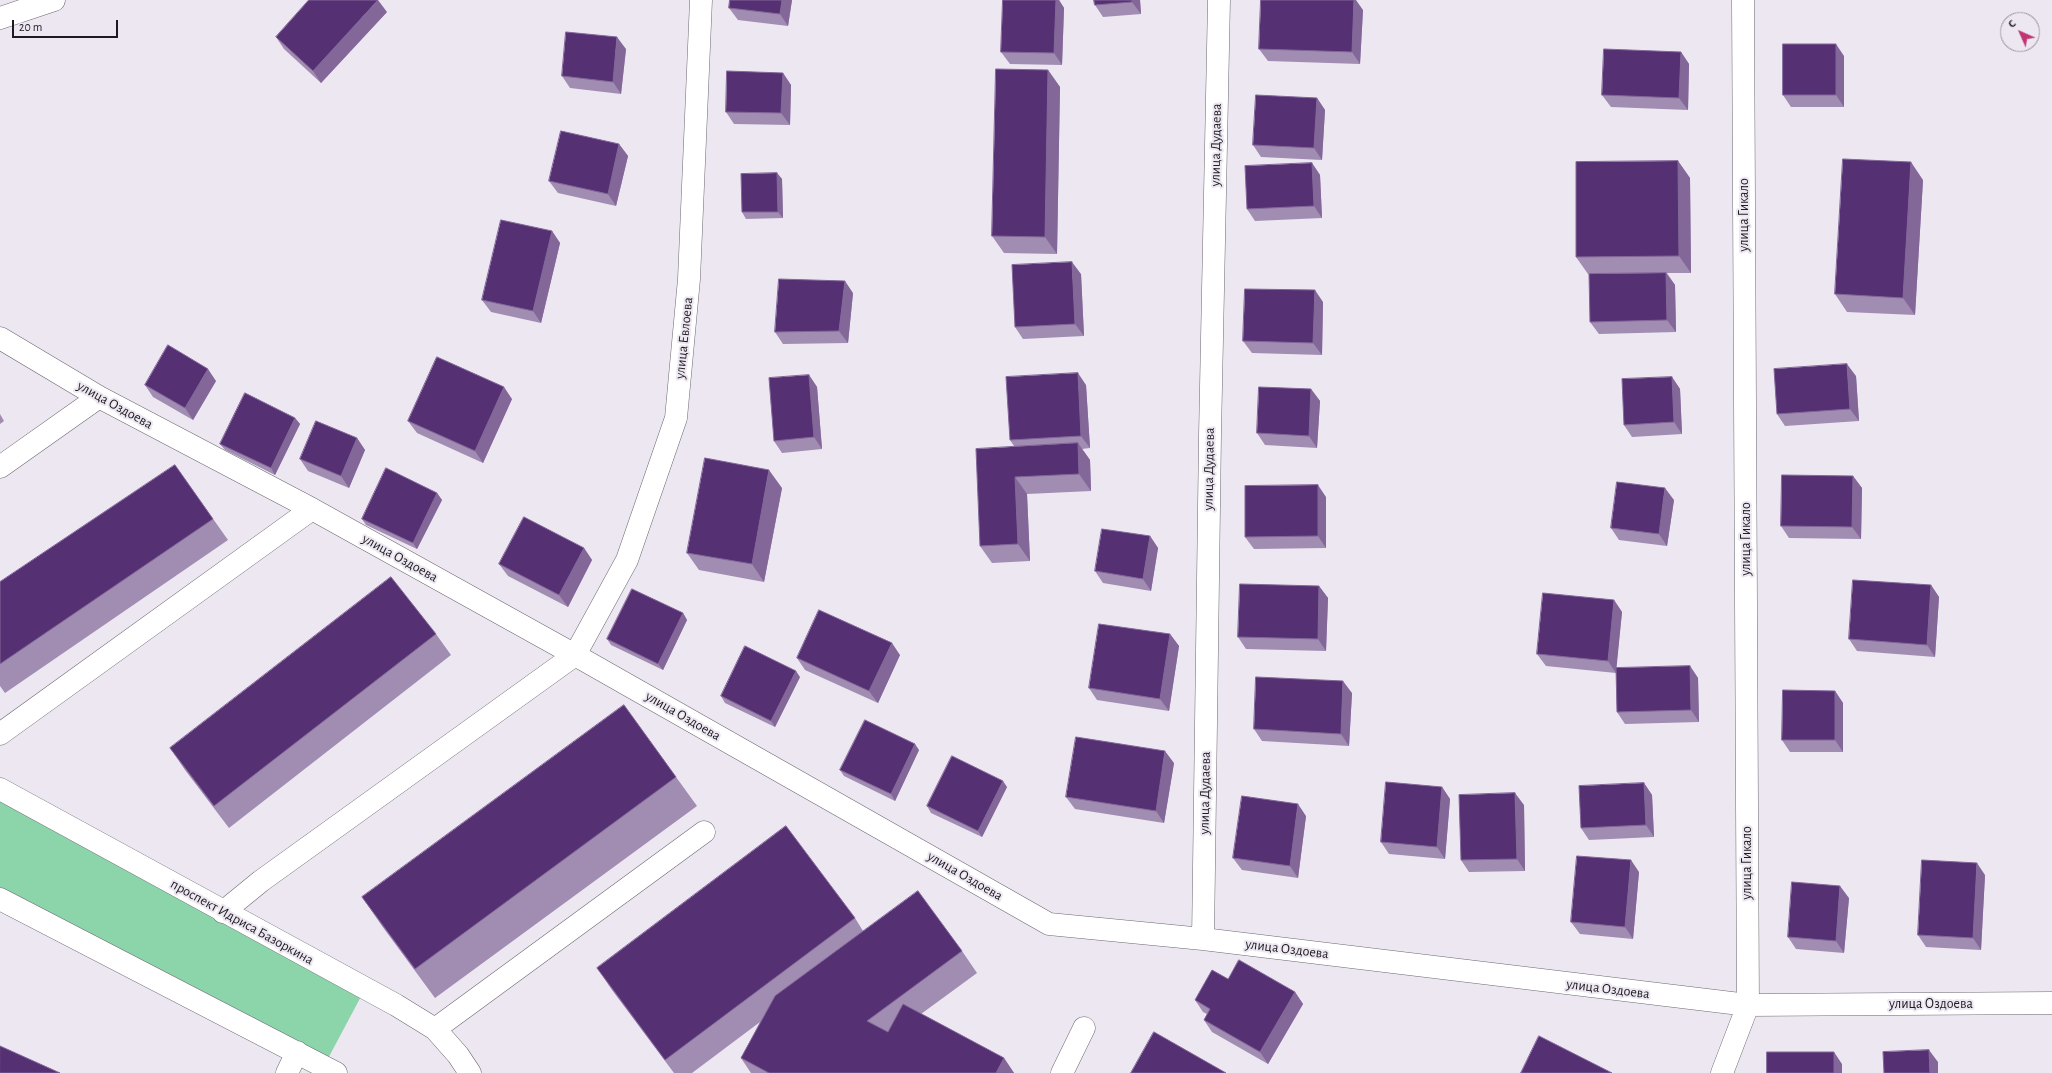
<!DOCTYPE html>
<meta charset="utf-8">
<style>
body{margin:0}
#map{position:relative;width:2052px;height:1073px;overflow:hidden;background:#ede7f2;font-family:"Alegreya Sans",sans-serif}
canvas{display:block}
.north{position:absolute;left:2000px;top:12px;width:40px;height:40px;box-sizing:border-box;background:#ede7f2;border:1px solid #9a959e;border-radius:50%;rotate:315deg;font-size:11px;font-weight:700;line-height:16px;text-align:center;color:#1d1b1f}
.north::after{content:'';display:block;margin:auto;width:14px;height:18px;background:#bf3672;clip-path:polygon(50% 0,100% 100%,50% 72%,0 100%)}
.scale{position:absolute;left:12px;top:20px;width:106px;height:18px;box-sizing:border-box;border:2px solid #1d1b1f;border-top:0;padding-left:5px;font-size:12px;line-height:14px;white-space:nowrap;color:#1d1b1f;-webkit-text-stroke:3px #ede7f2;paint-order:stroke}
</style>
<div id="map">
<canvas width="2052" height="1073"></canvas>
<div class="north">С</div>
<div class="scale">20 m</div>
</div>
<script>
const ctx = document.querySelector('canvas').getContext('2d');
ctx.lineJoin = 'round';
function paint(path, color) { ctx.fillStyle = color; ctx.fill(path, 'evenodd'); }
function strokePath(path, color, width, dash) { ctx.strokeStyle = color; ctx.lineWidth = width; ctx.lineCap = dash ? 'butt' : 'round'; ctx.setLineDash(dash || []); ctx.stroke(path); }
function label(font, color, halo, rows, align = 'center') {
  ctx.font = font + ' "Alegreya Sans",sans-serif'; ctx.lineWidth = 4; ctx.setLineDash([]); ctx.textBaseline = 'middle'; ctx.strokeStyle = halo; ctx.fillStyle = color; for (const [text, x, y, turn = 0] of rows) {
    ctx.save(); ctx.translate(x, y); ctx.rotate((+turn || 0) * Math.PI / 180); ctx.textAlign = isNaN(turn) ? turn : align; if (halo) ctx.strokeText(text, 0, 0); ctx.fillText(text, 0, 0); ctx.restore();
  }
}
paint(new Path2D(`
 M 0,789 L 365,989 L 324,1066 L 0,899 Z`), '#8cd4a9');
const minor = new Path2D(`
 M 0,18 L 54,0
 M 0,338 L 99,397 L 312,509 L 575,655 L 1049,924 L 1203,939 L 1748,1005 L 2052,1003
 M 0,467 L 99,397
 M 0,734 L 312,509
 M 0,789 L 396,1005 L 435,1029 L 458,1055 L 470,1073
 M 0,899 L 336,1073
 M 223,912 L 261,881 L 575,655 L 627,560 L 676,418 L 689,279 L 701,0
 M 1203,939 L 1210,435 L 1219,0
 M 435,1029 L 704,832
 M 287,1073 L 297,1052
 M 1062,1073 L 1084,1028
 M 1722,1073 L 1748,1005 L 1743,0`);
strokePath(minor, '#6c6871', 23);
strokePath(minor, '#fff', 22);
paint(new Path2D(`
 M 730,0 L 792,0 L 788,26 L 738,20 L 729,8 Z
 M 1003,0 L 1059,0 L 1064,8 L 1062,65 L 1010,64 L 1001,52 Z
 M 1094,0 L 1140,0 L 1141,14 L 1103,17 L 1095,5 Z
 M 1363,10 L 1360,64 L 1268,61 L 1259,49 Z
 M 387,12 L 321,83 L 284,49 L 276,37 Z
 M 626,49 L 621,94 L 570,88 L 562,76 Z
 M 1681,52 L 1689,64 L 1688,110 L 1611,107 L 1602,95 Z
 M 1844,56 L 1844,107 L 1791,107 L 1783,95 Z
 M 1048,70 L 1060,87 L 1057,254 L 1004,253 L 992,236 Z
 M 783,73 L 791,85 L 790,125 L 734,124 L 726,112 Z
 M 1317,98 L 1325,110 L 1322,160 L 1261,157 L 1253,145 Z
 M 619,144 L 628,156 L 616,206 L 558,193 L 549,181 Z
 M 1678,161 L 1690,178 L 1691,273 L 1667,273 L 1675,285 L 1676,332 L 1599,334 L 1590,322 L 1618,274 L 1588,274 L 1576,257 Z
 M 1312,163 L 1320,175 L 1322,218 L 1255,221 L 1247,209 Z
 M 777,173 L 782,179 L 783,218 L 746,219 L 742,212 Z
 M 1923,180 L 1915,315 L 1847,312 L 1835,294 Z
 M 552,231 L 560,243 L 541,323 L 491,312 L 482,300 Z
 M 1081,274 L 1084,336 L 1023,339 L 1015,327 Z
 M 853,293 L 848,343 L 783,344 L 775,332 Z
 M 1323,302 L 1322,355 L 1252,353 L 1243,341 Z
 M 809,375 L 817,387 L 822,449 L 782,453 L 774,441 Z
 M 1856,376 L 1859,421 L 1785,426 L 1777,414 Z
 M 1672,377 L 1680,389 L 1682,434 L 1632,437 L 1624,425 Z
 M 216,381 L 193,420 L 153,397 L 145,385 Z
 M 1086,385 L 1090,448 L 1082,449 L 1090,460 L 1091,491 L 1027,494 L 1030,561 L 992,563 L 980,546 L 1014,446 L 1010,440 Z
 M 1311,389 L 1320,401 L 1317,448 L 1265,445 L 1257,433 Z
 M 512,399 L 483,463 L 417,433 L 408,421 Z
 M 0,414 L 4,421 L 0,424 Z
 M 295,418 L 300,424 L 275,475 L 225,450 L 220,444 Z
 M 357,438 L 365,450 L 349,488 L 308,471 L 300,459 Z
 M 175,465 L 228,540 L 5,693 L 0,686 L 0,582 Z
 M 1853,476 L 1862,488 L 1861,539 L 1789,538 L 1781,526 Z
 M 782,488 L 764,582 L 699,570 L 687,553 Z
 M 437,493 L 442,500 L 417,549 L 366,525 L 362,519 Z
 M 1326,497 L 1326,548 L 1254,549 L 1245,537 Z
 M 1674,500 L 1667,546 L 1619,540 L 1611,528 Z
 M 1150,536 L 1158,548 L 1151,591 L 1103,583 L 1095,571 Z
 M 584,548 L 592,560 L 568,607 L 508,576 L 499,564 Z
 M 1931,585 L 1939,597 L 1935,657 L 1857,651 L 1849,639 Z
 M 1319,586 L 1328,598 L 1326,651 L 1246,649 L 1238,637 Z
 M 1614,600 L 1622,612 L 1616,668 L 1690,666 L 1698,678 L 1699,722 L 1625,724 L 1617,712 L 1616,673 L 1546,666 L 1537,654 Z
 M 683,613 L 687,620 L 663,670 L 611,645 L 607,639 Z
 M 436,634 L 451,655 L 229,828 L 185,770 L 170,748 Z
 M 1170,634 L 1179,646 L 1169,711 L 1097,700 L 1089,688 Z
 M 900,655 L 878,703 L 805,670 L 797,658 Z
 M 800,677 L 775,727 L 725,703 L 721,696 Z
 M 1835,691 L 1843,703 L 1843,752 L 1790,752 L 1782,740 Z
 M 1352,693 L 1349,746 L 1262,741 L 1254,729 Z
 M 919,750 L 895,801 L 844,776 L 840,770 Z
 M 1174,763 L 1164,823 L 1075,809 L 1066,797 Z
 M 676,777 L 697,806 L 435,998 L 382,926 L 362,897 Z
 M 1644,783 L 1652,795 L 1654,837 L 1589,840 L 1581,828 Z
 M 1007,787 L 982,837 L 931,813 L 927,806 Z
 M 1442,787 L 1450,799 L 1445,859 L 1389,854 L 1381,842 Z
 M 1524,805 L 1525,871 L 1469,872 L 1461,860 Z
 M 1306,816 L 1298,878 L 1242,870 L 1233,858 Z
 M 1639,872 L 1633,939 L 1580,934 L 1571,922 Z
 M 1985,875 L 1981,950 L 1926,947 L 1918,935 Z
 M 1849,898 L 1844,953 L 1796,949 L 1788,937 Z
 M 855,918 L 863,931 L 962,951 L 977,973 L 921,1014 L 1004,1058 L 1014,1073 L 751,1073 L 741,1058 L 760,1022 L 692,1073 L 674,1073 L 612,990 L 597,968 Z
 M 1295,992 L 1303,1004 L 1268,1064 L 1212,1032 L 1204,1020 L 1207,1014 L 1203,1012 L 1195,1000 Z`), '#a18cb2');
paint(new Path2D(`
 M 378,0 L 387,12 L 321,83 L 313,71 Z
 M 782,0 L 792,0 L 788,26 L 780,14 Z
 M 1056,0 L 1059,0 L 1064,8 L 1062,65 L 1054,53 Z
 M 1132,0 L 1140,0 L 1141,14 L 1132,2 Z
 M 1354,0 L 1356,0 L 1363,10 L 1360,64 L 1352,52 Z
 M 617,37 L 626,49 L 621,94 L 613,82 Z
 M 1836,44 L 1844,56 L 1844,107 L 1836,95 Z
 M 1681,52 L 1689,64 L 1688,110 L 1679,98 Z
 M 1048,70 L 1060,87 L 1057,254 L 1045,237 Z
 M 783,73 L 791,85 L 790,125 L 781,113 Z
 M 1317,98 L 1325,110 L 1322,160 L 1314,148 Z
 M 619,144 L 628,156 L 616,206 L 608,194 Z
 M 1678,161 L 1690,178 L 1691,273 L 1679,256 Z
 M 1911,162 L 1923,180 L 1915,315 L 1903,298 Z
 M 1312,163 L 1320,175 L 1322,218 L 1314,206 Z
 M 777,173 L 782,179 L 783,218 L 778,212 Z
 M 552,231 L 560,243 L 541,323 L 533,311 Z
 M 1072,262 L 1081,274 L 1084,336 L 1075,324 Z
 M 1666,273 L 1675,285 L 1676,332 L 1667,320 Z
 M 845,281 L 853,293 L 848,343 L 839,331 Z
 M 1315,290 L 1323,302 L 1322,355 L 1313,343 Z
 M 1847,364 L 1856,376 L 1859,421 L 1850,409 Z
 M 208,369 L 216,381 L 193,420 L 185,408 Z
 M 1078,373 L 1086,385 L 1090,448 L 1081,436 Z
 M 809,375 L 817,387 L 822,449 L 814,437 Z
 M 1672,377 L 1680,389 L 1682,434 L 1674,422 Z
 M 504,387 L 512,399 L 483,463 L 475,451 Z
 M 1311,389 L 1320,401 L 1317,448 L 1309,436 Z
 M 295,418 L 300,424 L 275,475 L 271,468 Z
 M 357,438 L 365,450 L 349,488 L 341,476 Z
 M 1078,443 L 1090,460 L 1091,491 L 1079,474 Z
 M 769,470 L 782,488 L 764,582 L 752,564 Z
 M 1853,476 L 1862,488 L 1861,539 L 1852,527 Z
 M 1015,477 L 1027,494 L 1030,561 L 1018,544 Z
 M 1318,485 L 1326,497 L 1326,548 L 1318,536 Z
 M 1665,488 L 1674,500 L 1667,546 L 1659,534 Z
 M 437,493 L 442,500 L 417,549 L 413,543 Z
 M 1150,536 L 1158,548 L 1151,591 L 1143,579 Z
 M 584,548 L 592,560 L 568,607 L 559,595 Z
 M 1931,585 L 1939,597 L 1935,657 L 1927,645 Z
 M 1319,586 L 1328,598 L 1326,651 L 1318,639 Z
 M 1614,600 L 1622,612 L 1616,673 L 1608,661 Z
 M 683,613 L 687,620 L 663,670 L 658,664 Z
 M 1170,634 L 1179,646 L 1169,711 L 1160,699 Z
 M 892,643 L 900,655 L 878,703 L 869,691 Z
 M 1690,666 L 1698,678 L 1699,722 L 1691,710 Z
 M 796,671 L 800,677 L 775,727 L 771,721 Z
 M 1343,681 L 1352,693 L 1349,746 L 1341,734 Z
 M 1835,691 L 1843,703 L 1843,752 L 1835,740 Z
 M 915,744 L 919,750 L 895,801 L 891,794 Z
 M 1165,751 L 1174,763 L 1164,823 L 1156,811 Z
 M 1003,781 L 1007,787 L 982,837 L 978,831 Z
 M 1644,783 L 1652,795 L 1654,837 L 1646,825 Z
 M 1442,787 L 1450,799 L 1445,859 L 1437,847 Z
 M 1515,793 L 1524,805 L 1525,871 L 1517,859 Z
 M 1298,804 L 1306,816 L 1298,878 L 1290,866 Z
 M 1631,860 L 1639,872 L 1633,939 L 1625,927 Z
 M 1977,863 L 1985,875 L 1981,950 L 1973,938 Z
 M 1840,886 L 1849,898 L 1844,953 L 1836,941 Z
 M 1295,992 L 1303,1004 L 1268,1064 L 1260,1052 Z
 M 1929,1050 L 1938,1062 L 1938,1073 L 1930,1073 Z
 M 1834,1052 L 1842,1064 L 1842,1073 L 1834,1073 Z
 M 1004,1058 L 1014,1073 L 996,1073 Z`), '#836799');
const building = new Path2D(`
 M 309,0 L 378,0 L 313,71 L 276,37 Z
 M 730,0 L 782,0 L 780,14 L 729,8 Z
 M 1003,0 L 1056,0 L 1054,53 L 1001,52 Z
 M 1094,0 L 1132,0 L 1132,2 L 1095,5 Z
 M 1261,0 L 1354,0 L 1352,52 L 1259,49 Z
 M 566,32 L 617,37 L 613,82 L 562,76 Z
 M 1783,44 L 1836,44 L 1836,95 L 1783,95 Z
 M 1604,49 L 1681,52 L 1679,98 L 1602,95 Z
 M 996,69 L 1048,70 L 1045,237 L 992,236 Z
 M 727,71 L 783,73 L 781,113 L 726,112 Z
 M 1256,95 L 1317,98 L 1314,148 L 1253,145 Z
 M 561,131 L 619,144 L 608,194 L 549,181 Z
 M 1843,159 L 1911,162 L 1903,298 L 1835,294 Z
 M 1678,161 L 1679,256 L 1576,257 L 1576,162 Z
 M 1312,163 L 1314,206 L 1247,209 L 1245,166 Z
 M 777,173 L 778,212 L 742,212 L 741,174 Z
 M 501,220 L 552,231 L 533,311 L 482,300 Z
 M 1072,262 L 1075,324 L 1015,327 L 1012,265 Z
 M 1666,273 L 1667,320 L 1590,322 L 1589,274 Z
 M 779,279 L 845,281 L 839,331 L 775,332 Z
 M 1245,289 L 1315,290 L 1313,343 L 1243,341 Z
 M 168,345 L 208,369 L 185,408 L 145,385 Z
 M 437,357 L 504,387 L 475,451 L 408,421 Z
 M 1847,364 L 1850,409 L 1777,414 L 1774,369 Z
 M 1078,373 L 1081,436 L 1010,440 L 1006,377 Z
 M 809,375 L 814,437 L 774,441 L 769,378 Z
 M 1672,377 L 1674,422 L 1624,425 L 1622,379 Z
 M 1259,387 L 1311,389 L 1309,436 L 1257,433 Z
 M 245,393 L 295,418 L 271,468 L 220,444 Z
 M 316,421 L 357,438 L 341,476 L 300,459 Z
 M 1078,443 L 1079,474 L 1015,477 L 1018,544 L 980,546 L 976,449 Z
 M 705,458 L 769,470 L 752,564 L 687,553 Z
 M 175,465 L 213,519 L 0,664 L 0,582 Z
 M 386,468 L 437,493 L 413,543 L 362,519 Z
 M 1782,475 L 1853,476 L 1852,527 L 1781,526 Z
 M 1617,482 L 1665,488 L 1659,534 L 1611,528 Z
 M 1318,485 L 1318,536 L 1245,537 L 1245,486 Z
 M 524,517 L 584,548 L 559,595 L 499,564 Z
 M 1102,529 L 1150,536 L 1143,579 L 1095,571 Z
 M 391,577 L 436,634 L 214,806 L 170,748 Z
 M 1853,580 L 1931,585 L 1927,645 L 1849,639 Z
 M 1240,584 L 1319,586 L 1318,639 L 1238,637 Z
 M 632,589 L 683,613 L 658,664 L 607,639 Z
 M 1543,593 L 1614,600 L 1608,661 L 1537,654 Z
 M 819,610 L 892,643 L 869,691 L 797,658 Z
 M 1099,624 L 1170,634 L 1160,699 L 1089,688 Z
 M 745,646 L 796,671 L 771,721 L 721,696 Z
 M 1690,666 L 1691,710 L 1617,712 L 1616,668 Z
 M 1256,677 L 1343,681 L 1341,734 L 1254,729 Z
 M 1783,690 L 1835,691 L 1835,740 L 1782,740 Z
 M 624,705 L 676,777 L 415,969 L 362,897 Z
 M 865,720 L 915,744 L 891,794 L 840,770 Z
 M 1076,737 L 1165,751 L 1156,811 L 1066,797 Z
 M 952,756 L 1003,781 L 978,831 L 927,806 Z
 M 1386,782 L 1442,787 L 1437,847 L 1381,842 Z
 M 1644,783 L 1646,825 L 1581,828 L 1579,786 Z
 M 1515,793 L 1517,859 L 1461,860 L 1459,795 Z
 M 1242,796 L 1298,804 L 1290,866 L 1233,858 Z
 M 786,826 L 855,918 L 665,1060 L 597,968 Z
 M 1577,856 L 1631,860 L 1625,927 L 1571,922 Z
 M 1922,860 L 1977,863 L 1973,938 L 1918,935 Z
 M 1792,882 L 1840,886 L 1836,941 L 1788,937 Z
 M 918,891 L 962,951 L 867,1021 L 888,1032 L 903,1004 L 1004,1058 L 996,1073 L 769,1073 L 741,1058 L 775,996 Z
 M 1239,960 L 1295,992 L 1260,1052 L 1204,1020 L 1210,1009 L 1195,1000 L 1212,970 L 1228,979 Z
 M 1154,1032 L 1226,1073 L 1131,1073 Z
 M 1539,1036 L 1612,1073 L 1521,1073 Z
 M 0,1046 L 60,1073 L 0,1073 Z
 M 1929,1050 L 1930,1073 L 1884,1073 L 1883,1052 Z
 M 1767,1052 L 1834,1052 L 1834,1073 L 1767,1073 Z`);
paint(building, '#553073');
strokePath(building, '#836799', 1);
label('14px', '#1d1b1f', '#ede7f2', [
 ["улица Дудаева",1216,145,-89],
 ["улица Гикало",1744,215,-90],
 ["улица Евлоева",684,338,-84],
 ["улица Оздоева",115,405,29],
 ["улица Дудаева",1209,469,-89],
 ["улица Гикало",1746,539,-90],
 ["улица Оздоева",400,558,29],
 ["улица Оздоева",683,716,30],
 ["улица Дудаева",1205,793,-89],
 ["улица Гикало",1747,863,-90],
 ["улица Оздоева",965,876,30],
 ["проспект Идриса Базоркина",242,922,29],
 ["улица Оздоева",1287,949,7],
 ["улица Оздоева",1608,989,7],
 ["улица Оздоева",1931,1004]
]);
</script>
